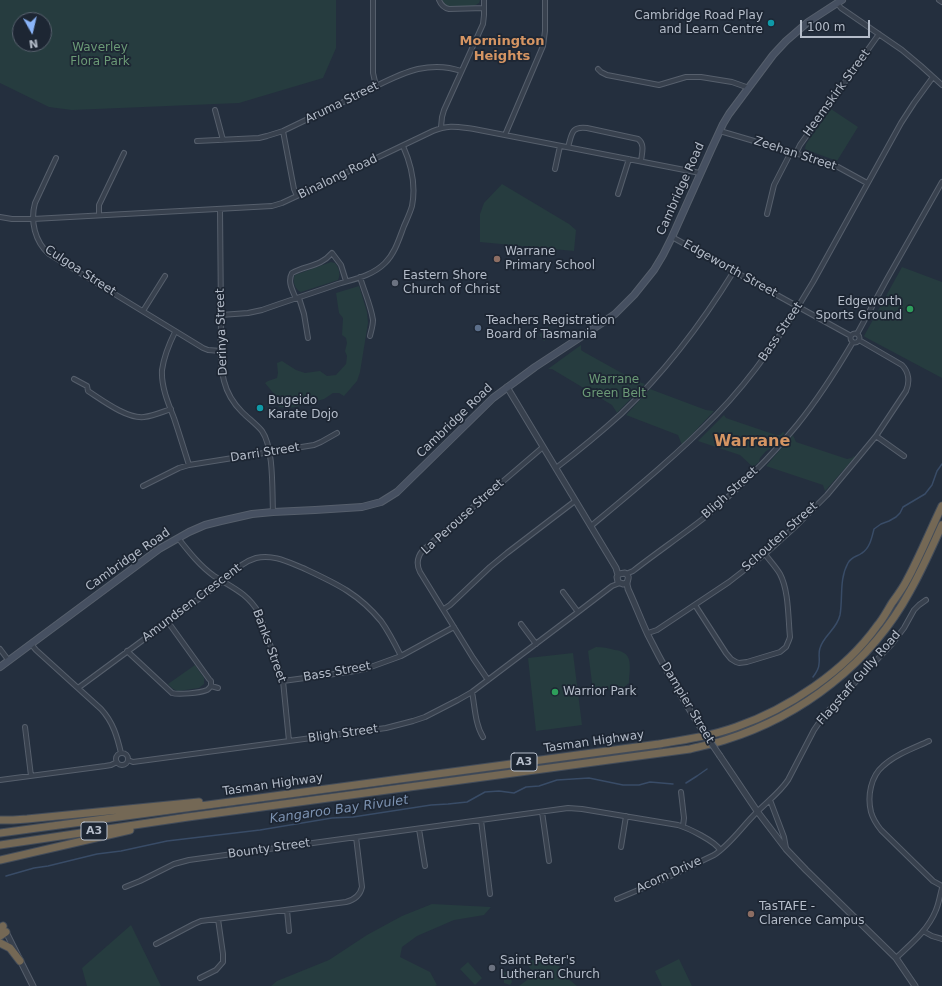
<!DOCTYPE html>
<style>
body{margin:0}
#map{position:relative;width:942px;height:986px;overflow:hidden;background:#242f3e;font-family:"DejaVu Sans",sans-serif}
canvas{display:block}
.north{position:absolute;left:12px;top:12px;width:40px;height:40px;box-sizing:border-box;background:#1d2633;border:1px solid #59626f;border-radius:50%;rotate:172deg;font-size:11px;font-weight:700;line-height:16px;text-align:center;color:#b4bcc9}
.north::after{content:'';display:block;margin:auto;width:14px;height:18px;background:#8ab4f8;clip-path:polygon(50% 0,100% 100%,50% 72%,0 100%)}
.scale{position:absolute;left:800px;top:20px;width:70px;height:18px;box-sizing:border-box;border:2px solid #b4bcc9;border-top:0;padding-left:5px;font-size:12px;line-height:14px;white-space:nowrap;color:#b4bcc9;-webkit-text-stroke:3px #1d2633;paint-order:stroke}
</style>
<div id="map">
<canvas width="942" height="986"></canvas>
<div class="north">N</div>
<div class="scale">100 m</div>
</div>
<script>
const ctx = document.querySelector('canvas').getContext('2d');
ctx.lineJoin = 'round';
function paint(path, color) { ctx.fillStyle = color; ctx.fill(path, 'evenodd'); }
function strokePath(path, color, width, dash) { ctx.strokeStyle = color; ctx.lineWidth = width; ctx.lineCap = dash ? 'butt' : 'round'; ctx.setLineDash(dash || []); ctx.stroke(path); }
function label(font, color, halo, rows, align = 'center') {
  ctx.font = font + ' "DejaVu Sans",sans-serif'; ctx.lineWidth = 3.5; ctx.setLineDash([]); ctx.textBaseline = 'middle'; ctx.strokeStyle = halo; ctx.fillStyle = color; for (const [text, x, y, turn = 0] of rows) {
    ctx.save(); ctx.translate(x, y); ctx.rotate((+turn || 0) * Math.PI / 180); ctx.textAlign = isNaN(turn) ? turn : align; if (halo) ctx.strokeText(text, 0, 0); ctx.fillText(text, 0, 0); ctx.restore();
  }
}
paint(new Path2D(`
 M 0,0 L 336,0 L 336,48 L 323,78 L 239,103 L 72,110 L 49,107 L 0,83 ZM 20,20 L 44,20 L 44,44 L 20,44 Z
 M 442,0 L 480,0 L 479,3 L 474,6 L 450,7 L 444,4 Z
 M 831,109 L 858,127 L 837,161 L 807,150 L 805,149 L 806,144 Z
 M 502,184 L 569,224 L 576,230 L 574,251 L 480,242 L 480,214 L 484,203 Z
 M 331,262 L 335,263 C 339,268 341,274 338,280 L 301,292 C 295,290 292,281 295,275 Z
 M 902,267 L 942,282 L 942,378 L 865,337 L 864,336 Z
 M 359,286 L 367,312 L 368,323 L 360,372 L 357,381 L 344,396 L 339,393 L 333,393 L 324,399 L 300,406 L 289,408 L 279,407 L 275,395 L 265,383 L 268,381 L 277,378 L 278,373 L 277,363 L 282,361 L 296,370 L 305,373 L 320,371 L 327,376 L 336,375 L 346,364 L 347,356 L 345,351 L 347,343 L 346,338 L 342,335 L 343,318 L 339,313 L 336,293 Z
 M 549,327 L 554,333 L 544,341 L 539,335 Z
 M 581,345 L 581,350 L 584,352 L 636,381 L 645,384 L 617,413 L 612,405 L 552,369 L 548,369 Z
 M 650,389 L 706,410 L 714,411 L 682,445 L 678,435 L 626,415 Z
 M 724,415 L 726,418 L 776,435 L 780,435 L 783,432 L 785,433 L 770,449 L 766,451 L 760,458 L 759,462 L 753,467 L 740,455 L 698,441 Z
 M 793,435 L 796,442 L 847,459 L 852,458 L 854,456 L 855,457 L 825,491 L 823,485 L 766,466 Z
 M 596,647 C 603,647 608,648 615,650 C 618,650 621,651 624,653 C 633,658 629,674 629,683 L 623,688 L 593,691 L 588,651 Z
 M 573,653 L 582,725 L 536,731 L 528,658 Z
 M 195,665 L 204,678 L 204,684 L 199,688 L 178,691 L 173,689 L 168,684 Z
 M 432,904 L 491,907 L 484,915 L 454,920 L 417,936 L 402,947 L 400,957 L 430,972 L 437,985 L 435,986 L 271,986 L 277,981 L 329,960 L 367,935 L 402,916 Z
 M 131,925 L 161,986 L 87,986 L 82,968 Z
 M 679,959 L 692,986 L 662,986 L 655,971 Z
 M 532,960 L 541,962 L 555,961 L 559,966 L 561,970 L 561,973 L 577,986 L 519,986 L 534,975 L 527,963 Z
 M 468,962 L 482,978 L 475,985 L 460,969 Z
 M 501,972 L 504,972 L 507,973 L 507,977 L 511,978 L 512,982 L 510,985 L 504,983 L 504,978 L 501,978 Z`), '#263c3f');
strokePath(new Path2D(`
 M 813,677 C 816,673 819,669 819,664 C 820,658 818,654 820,648 C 824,635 837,629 840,615 C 843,598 839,579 848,563 C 852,556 857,557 862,553 C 870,548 872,537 874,529 L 881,524 L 889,521 L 896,517 L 900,513 L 903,507 L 925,494 L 932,485 L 937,471 L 942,464
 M 686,783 L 697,776 L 707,769
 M 6,876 L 34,868 L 48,866 L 97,854 L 121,851 L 167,841 L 260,830 L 332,818 L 353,817 L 431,805 L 448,804 L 467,802 L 485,792 L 499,791 L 514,793 L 526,787 L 539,786 L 557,780 L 589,778 L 623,785 L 639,785 L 650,782 L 673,784`), '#394c67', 1.5);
const minor = new Path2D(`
 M 373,0 L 373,73 L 376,86
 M 439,0 C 441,5 444,8 449,9 L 484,8
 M 939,0 L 942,2
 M 837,3 L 841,8 L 902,50 L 921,66 L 942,85
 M 598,69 L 601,72 L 607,75 L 659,85 L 686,77 L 701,77 L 732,82 L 749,88
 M 215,110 L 223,140
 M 441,127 L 442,117 L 444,110 L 483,24 L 484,15 L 484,0
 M 283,131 L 294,189 L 297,196
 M 720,131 L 822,161 L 838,167 L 867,183
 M 505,135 L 543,46 L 545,31 L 545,0
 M 197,141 L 259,138 L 267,136 L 283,131 C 310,118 337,105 364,92 C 381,84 400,73 418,69 C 432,66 447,66 461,71
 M 568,147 C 572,134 571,126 587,128 L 638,139 C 645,144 642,153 641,161
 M 796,153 L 800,145 L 879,34
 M 56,158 L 35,203 C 30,221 35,242 49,254 L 203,348 L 208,350 L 221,351
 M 555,169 L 560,146
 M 618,194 L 629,159
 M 220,209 C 220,245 221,282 221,318 C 221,339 219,361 224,381 C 227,393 234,404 242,412 C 249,419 256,424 262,431 C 274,448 272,491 273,512
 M 767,214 L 774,185 L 791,152
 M 99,215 L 99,205 L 124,153
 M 0,217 L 12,219 L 33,219 L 272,206 L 282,203 L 297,196 L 433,131 C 449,124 458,127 474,129 L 700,173
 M 672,237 L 851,336
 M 360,277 C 364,291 371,306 373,320 C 373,326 371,331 370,336
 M 299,298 L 304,314 L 308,338
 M 296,299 C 293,291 287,282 292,273 C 306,265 320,267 332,253 L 341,265 L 346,281
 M 143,311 L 165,276
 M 221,315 L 248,313 L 262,310 C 287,301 313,293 338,284 C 354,279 372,276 385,263 C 395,253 399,239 404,226 C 407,219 410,213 412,206 C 416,186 411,164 403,146
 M 175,332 C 169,344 164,356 162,370 C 161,386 168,403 174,418 C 179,433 184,449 189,465
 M850.5 338a4.5 4.5 0 1 1 9 0a4.5 4.5 0 1 1-9 0Z
 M 857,334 L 887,279 L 942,182
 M 74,379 L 87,386 L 88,391 C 102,400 127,419 144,417 C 153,416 162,412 171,409
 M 876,436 L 904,456
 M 556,468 C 578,451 600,433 621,414 C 665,372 702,323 734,271
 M 143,486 L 179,468 L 189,465 L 314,445 L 321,442 L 337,433
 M 591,526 C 633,491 677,455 716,415 C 755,375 785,329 813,282 L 901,123 L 914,103 L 933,77
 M 178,538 C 189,552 200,566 214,576 C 233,588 247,593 259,613 L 283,681 L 289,741
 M 626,574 L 633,571 C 656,553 681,536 704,518 C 737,490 769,459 797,425 C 818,399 836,371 853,342
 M 563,592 L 578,612
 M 695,605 L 726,653 L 731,659 L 736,662 L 739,663 L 747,662 L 780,652 L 786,647 L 789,640 L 790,637 C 788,618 789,591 780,574 C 776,567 770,561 765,554
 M 444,609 L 450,605 L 490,567 L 507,553 L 575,501
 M 521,624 L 536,644
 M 648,633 L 657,630 L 729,582 L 765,554 L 796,526 L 827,495 L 857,459 L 876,436 L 906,391 C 910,382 909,372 902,365 L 859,340
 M 31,644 L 36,650 L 101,709 C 113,722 117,736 121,753
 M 0,649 L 9,661
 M 127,651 L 172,693 C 178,695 200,693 207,690 C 209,689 209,688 211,686 L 211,681 L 209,679 L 168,622
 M 488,680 L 473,658 L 420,572 C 416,564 417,557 423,550 L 543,447
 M 283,681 L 349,672 L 365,669 L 379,664 L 401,656 L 454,627
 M 211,686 L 218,688
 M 78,688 L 223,581 C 233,572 242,562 256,558 C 273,554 288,562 303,568 C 335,583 358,593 381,621 C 389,632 395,644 401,656
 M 472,692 C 475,707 475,724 483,737
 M 25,727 L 31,776
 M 929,741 C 914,748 896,754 883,766 C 871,776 867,796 871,812 C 873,819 877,825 881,830 L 933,881 L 942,886
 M116 759a6 6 0 1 1 12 0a6 6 0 1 1-12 0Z
 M 128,760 L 133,762 L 386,728 L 413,721 L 425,717 L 458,700 L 472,692 L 578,612 L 612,586 L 620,583
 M 0,780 L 105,766 L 111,765 L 117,762
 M 681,792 L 684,818 L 683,826
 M 770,800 L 784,837 L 786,848
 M 542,812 L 549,861
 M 481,820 L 490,894
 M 419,829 L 425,866
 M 621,847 L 626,816
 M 125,887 L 140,881 L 174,864 L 189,860 L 568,808 L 582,809 L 678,825 C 688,828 715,841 720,850
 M 617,899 L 662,880 L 714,855 C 731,844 743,825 758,811 C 768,801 780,792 788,780 L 814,730 L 825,714 L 891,645 L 904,628 L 914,610 L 919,605 L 926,600
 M 287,910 L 289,931
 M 923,931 L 932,936 L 942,939
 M 156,944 L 194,924 L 201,921 L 346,902 C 354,900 360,896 362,887 L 356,837
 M 896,958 C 911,944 928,930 936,910 C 939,903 940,895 942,888
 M 200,978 L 216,970 L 223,962 L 223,954 L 218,919`);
const tertiary = new Path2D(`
 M 507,387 L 616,568 L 618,575
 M 627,583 L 623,584 L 618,582 L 617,577 L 619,574 L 625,573 C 631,577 627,579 627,584 C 627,586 628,587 628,589 C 635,604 641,620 648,635 C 663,665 679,693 697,722
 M 720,756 L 757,811 L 786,849 L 806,870 L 896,958 L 915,986
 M 6,932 L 33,986`);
const secondary = new Path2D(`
 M 0,667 L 159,549 L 189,532 L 205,525 L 221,521 L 252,514 L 273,512 L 315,510 L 362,507 L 381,502 L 397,492 L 493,398 L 535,367 L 602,323 L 615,314 L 634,295 L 654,270 L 663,255 L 672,237 L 711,150 L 723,124 L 729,114 L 773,55 L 786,41 L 808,22 L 842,0`);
const motorway = new Path2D(`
 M 0,820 L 13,820 L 27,819 L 199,802
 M 0,833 L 659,744 C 684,740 711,736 736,727 C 788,709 845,671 877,626 C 883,619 887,611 892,603 C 897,596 903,588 907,580 C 920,556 930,531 942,506
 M 0,845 L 188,817 L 690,749 C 701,746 714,744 725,740 C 802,716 871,663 910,591 C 922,570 932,547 942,525
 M 0,860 L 130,830
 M 0,928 L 3,926
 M 0,936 L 6,932
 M 0,943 L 10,948 L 20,961`);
strokePath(minor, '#565f6c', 6);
strokePath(tertiary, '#565f6c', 7);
strokePath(secondary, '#565f6c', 8);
strokePath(motorway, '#434c59', 9);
strokePath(minor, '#38414e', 4);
strokePath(tertiary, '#38414e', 5);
strokePath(secondary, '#465061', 6);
strokePath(motorway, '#746855', 7);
const tertiaryBridge = new Path2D(`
 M 697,722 L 720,756`);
strokePath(tertiaryBridge, '#565f6c', 7, []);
strokePath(tertiaryBridge, '#38414e', 5);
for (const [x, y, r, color] of [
 [771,23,4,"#0f9aa8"],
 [497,259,4,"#8d6e63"],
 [395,283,4,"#6b7280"],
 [910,309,4,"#2e9e5b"],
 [478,328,4,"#5c6f8a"],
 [260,408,4,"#0f9aa8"],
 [555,692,4,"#2e9e5b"],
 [751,914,4,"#8d6e63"],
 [492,968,4,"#6b7280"]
]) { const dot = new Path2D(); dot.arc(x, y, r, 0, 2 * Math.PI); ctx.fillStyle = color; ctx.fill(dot); strokePath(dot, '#1d2633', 1.5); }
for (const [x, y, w] of [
 [524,762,26],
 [94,831,26]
]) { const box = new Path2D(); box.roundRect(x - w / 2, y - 9, w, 18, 3); ctx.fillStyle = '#1d2633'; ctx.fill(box); strokePath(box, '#b4bcc9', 1); }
label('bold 11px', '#b4bcc9', null, [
 ["A3",524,762],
 ["A3",94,831]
]);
label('12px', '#b4bcc9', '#1d2633', [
 ["Cambridge Road Play",763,16,"right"],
 ["and Learn Centre",763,30,"right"],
 ["Warrane",505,252],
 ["Primary School",505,266],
 ["Eastern Shore",403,276],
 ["Church of Christ",403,290],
 ["Edgeworth",902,302,"right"],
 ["Sports Ground",902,316,"right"],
 ["Teachers Registration",486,321],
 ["Board of Tasmania",486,335],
 ["Bugeido",268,401],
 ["Karate Dojo",268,415],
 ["Warrior Park",563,692],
 ["TasTAFE -",759,907],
 ["Clarence Campus",759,921],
 ["Saint Peter's",500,961],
 ["Lutheran Church",500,975]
], 'left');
label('12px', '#6b9a76', '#1d2633', [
 ["Waverley",100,48],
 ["Flora Park",100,62],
 ["Warrane",614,380],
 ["Green Belt",614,394]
]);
label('12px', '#b4bcc9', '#1d2633', [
 ["Heemskirk Street",837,93,-54],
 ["Aruma Street",342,103,-26],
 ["Zeehan Street",795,154,18],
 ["Binalong Road",338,177,-26],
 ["Cambridge Road",681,189,-66],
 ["Edgeworth Street",730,269,29],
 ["Culgoa Street",80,271,33],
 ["Derinya Street",222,332,-92],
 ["Bass Street",781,332,-56],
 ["Cambridge Road",455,421,-44],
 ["Darri Street",265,453,-9],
 ["Bligh Street",730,493,-42],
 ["La Perouse Street",463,517,-42],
 ["Schouten Street",780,537,-42],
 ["Cambridge Road",128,560,-35],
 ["Amundsen Crescent",192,603,-37],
 ["Banks Street",269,646,70],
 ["Bass Street",337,672,-10],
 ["Flagstaff Gully Road",859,678,-49],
 ["Dampier Street",687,703,59],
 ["Bligh Street",343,734,-8],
 ["Tasman Highway",594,742,-8],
 ["Tasman Highway",273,785,-8],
 ["Bounty Street",269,849,-8],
 ["Acorn Drive",669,875,-25]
]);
label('bold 13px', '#d59563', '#1d2633', [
 ["Mornington",502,42],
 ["Heights",502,57]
]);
label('italic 13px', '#7c92b1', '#1d2633', [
 ["Kangaroo Bay Rivulet",339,810,-8]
]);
label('bold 16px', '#d59563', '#1d2633', [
 ["Warrane",752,442]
]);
</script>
